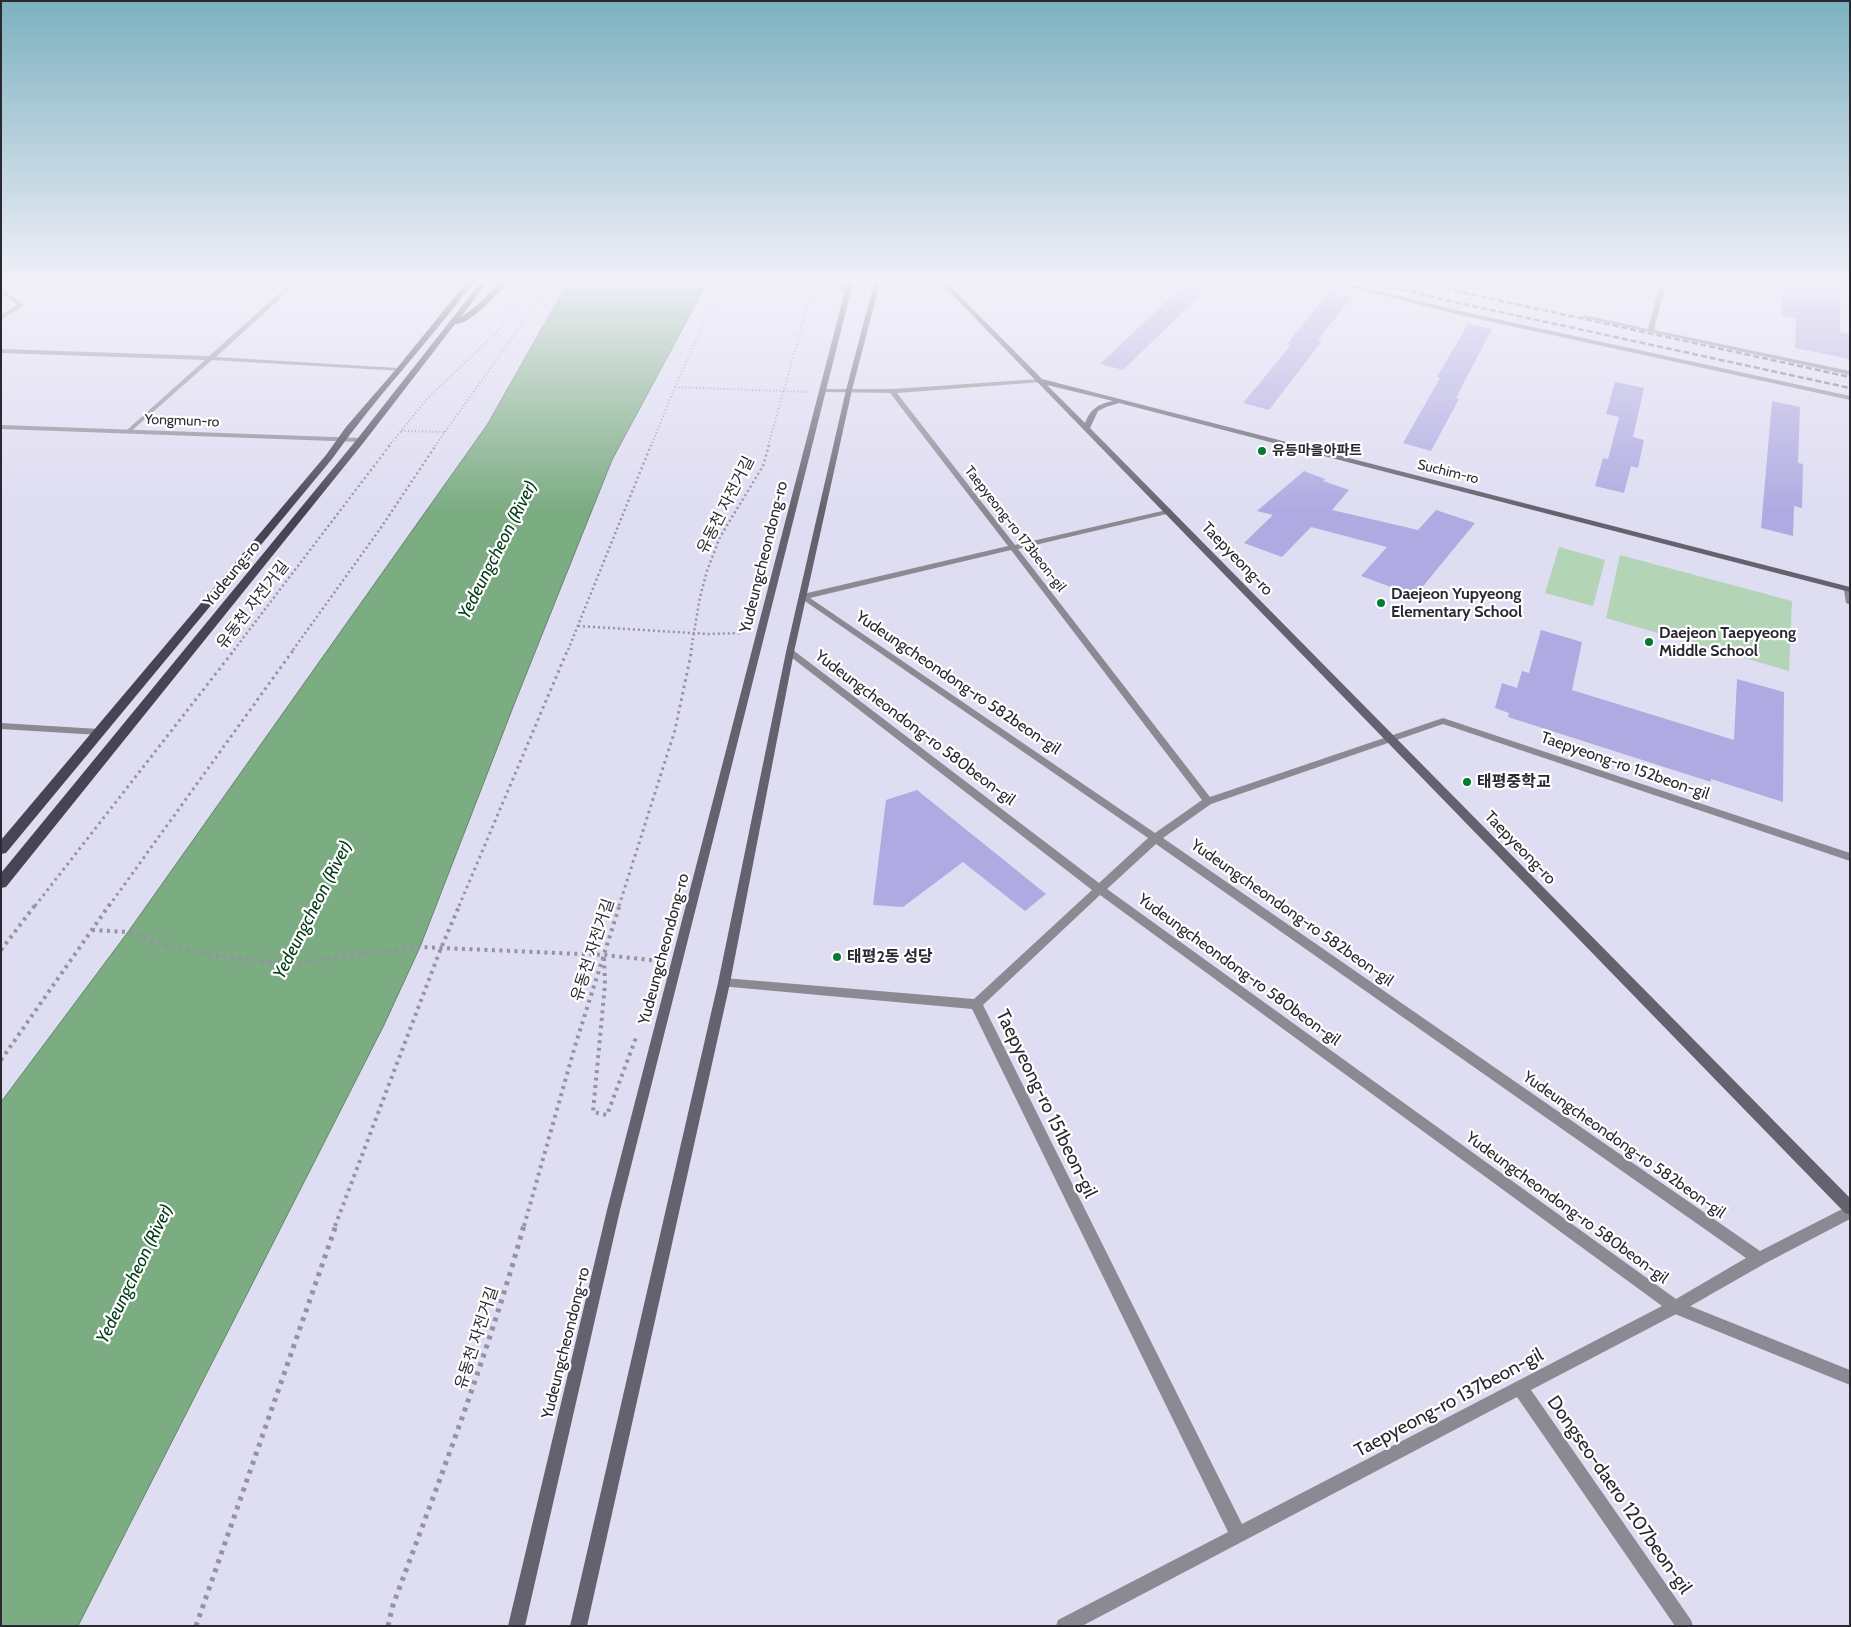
<!DOCTYPE html>
<meta charset="utf-8">
<style>
body{margin:0}
#map{position:relative;width:1851px;height:1627px;overflow:hidden;background:#dfddf2;font-family:Cabin,sans-serif}
canvas{display:block}
.frame{position:absolute;inset:0;border:2px solid #2a2931;pointer-events:none}
</style>
<div id="map">
<canvas width="1851" height="1627"></canvas>
<div class="frame"></div>
</div>
<script>
const ctx = document.querySelector('canvas').getContext('2d');
ctx.lineJoin = 'round';
function paint(path, color) { ctx.fillStyle = color; ctx.fill(path, 'evenodd'); }
function strokePath(path, color, width, dash) { ctx.strokeStyle = color; ctx.lineWidth = width; ctx.lineCap = dash ? 'butt' : 'round'; ctx.setLineDash(dash || []); ctx.stroke(path); }
function label(font, color, halo, rows, align = 'center') {
  ctx.font = font + ' Cabin,"Noto Sans KR",sans-serif'; ctx.lineWidth = 4.5; ctx.setLineDash([]); ctx.textBaseline = 'middle'; ctx.strokeStyle = halo; ctx.fillStyle = color; for (const [text, x, y, turn = 0] of rows) {
    ctx.save(); ctx.translate(x, y); ctx.rotate((+turn || 0) * Math.PI / 180); ctx.textAlign = isNaN(turn) ? turn : align; if (halo) ctx.strokeText(text, 0, 0); ctx.fillText(text, 0, 0); ctx.restore();
  }
}
paint(new Path2D(`
 M 1559,547 L 1605,560 L 1593,606 L 1545,593 Z
 M 1620,555 L 1792,601 L 1789,671 L 1606,618 Z`), '#b3d4b7');
const water = new Path2D(`
 M 568,283 L 707,283 L 612,460 L 515,702 L 420,947 L 384,1025 L 78,1626 L 1,1626 L 1,1102 L 128,932 L 487,425 Z`);
paint(water, '#7bac82');
strokePath(water, '#63856a', 1);
paint(new Path2D(`
 M 1186,283 L 1213,283 L 1123,370 L 1100,364 Z
 M 1784,283 L 1841,283 L 1840,332 L 1850,334 L 1850,359 L 1795,348 L 1796,319 L 1781,316 Z
 M 1329,292 L 1352,297 L 1318,340 L 1322,341 L 1269,410 L 1243,403 L 1291,345 L 1287,344 Z
 M 1468,324 L 1492,329 L 1456,398 L 1459,399 L 1431,451 L 1403,443 L 1440,378 L 1437,377 Z
 M 1615,382 L 1644,388 L 1633,437 L 1644,440 L 1638,468 L 1631,466 L 1624,493 L 1595,486 L 1603,458 L 1608,459 L 1619,417 L 1606,414 Z
 M 1772,401 L 1800,407 L 1798,463 L 1803,464 L 1802,508 L 1794,506 L 1793,536 L 1761,528 Z
 M 1304,471 L 1325,479 L 1323,481 L 1349,490 L 1332,510 L 1418,530 L 1436,510 L 1475,523 L 1415,596 L 1361,576 L 1387,547 L 1311,527 L 1282,557 L 1244,543 L 1273,515 L 1257,511 Z
 M 1541,630 L 1582,642 L 1572,690 L 1734,740 L 1737,679 L 1784,692 L 1783,802 L 1711,779 L 1711,782 L 1508,717 L 1509,713 L 1495,708 L 1502,683 L 1517,688 L 1522,671 L 1529,673 Z
 M 917,790 L 1046,894 L 1025,911 L 963,862 L 903,907 L 873,905 L 886,800 Z`), '#afaae1');
strokePath(new Path2D(`
 M 675,387 L 808,392
 M 401,431 L 445,432
 M 389,446 L 426,400 L 495,334 L 534,283
 M 435,446 L 551,283
 M 651,446 L 675,387 L 722,283
 M 768,446 L 814,283`), '#9493a2', 2, [1, 2.5]);
strokePath(new Path2D(`
 M 578,626 L 708,634 L 743,633
 M 234,650 L 390,445
 M 293,650 L 380,529 L 436,445
 M 568,650 L 651,445
 M 691,650 L 700,597 L 707,571 L 720,537 L 763,466 L 769,445`), '#9493a2', 2.5, [2, 3]);
strokePath(new Path2D(`
 M 35,906 L 235,649
 M 109,906 L 294,649
 M 459,906 L 568,649
 M 619,906 L 675,730 L 692,649`), '#9493a2', 3, [2.5, 4]);
strokePath(new Path2D(`
 M 92,930 L 128,932 L 165,945 L 203,954 L 285,964 L 420,947 L 604,955 L 660,961
 M 1,950 L 36,904
 M 604,958 L 605,984 L 593,1112 L 607,1115 L 637,1035
 M 1,1060 L 110,904
 M 335,1226 L 441,948 L 460,904
 M 524,1226 L 575,1046 L 620,904`), '#9493a2', 4, [3, 4.5]);
strokePath(new Path2D(`
 M 196,1626 L 336,1225
 M 388,1626 L 393,1605 C 440,1479 488,1354 524,1225`), '#9493a2', 5, [4, 5.5]);
paint(new Path2D(`
 M 1675,1300 L 1850,1370 L 1850,1385 L 1670,1312 L 1668,1307 L 1670,1302 Z`), '#8b8a93');
paint(new Path2D(`
 M 291,283 L 297,283 L 216,357 L 400,368 L 402,369 L 402,371 L 212,360 L 129,433 L 127,432 L 127,430 L 205,360 L 1,353 L 1,349 L 209,356 Z
 M 837,283 L 843,283 L 851,294 L 850,295 L 846,295 Z
 M 1334,283 L 1344,283 L 1460,311 L 1850,396 L 1850,400 L 1460,315 Z
 M 1660,283 L 1666,283 L 1654,330 L 1850,371 L 1850,375 L 1581,317 L 1584,315 L 1648,329 Z
 M 1,288 L 24,305 L 1,320 L 1,315 L 17,305 L 1,293 Z
 M 1040,379 L 1042,380 L 1042,382 L 897,393 L 1015,545 L 1171,509 L 1171,513 L 1018,549 L 1210,797 L 1443,718 L 1850,853 L 1850,861 L 1443,724 L 1211,804 L 1163,838 L 1760,1251 L 1850,1205 L 1850,1219 L 1764,1264 L 1680,1312 L 1531,1390 L 1691,1620 L 1693,1626 L 1675,1626 L 1517,1397 L 1082,1626 L 1056,1626 L 1058,1620 L 1228,1532 L 972,1009 L 720,986 L 718,983 L 720,980 L 724,978 L 974,999 L 1092,890 L 787,654 L 786,652 L 787,650 L 793,650 L 1099,883 L 1148,838 L 799,597 L 803,594 L 1008,546 L 890,393 L 823,392 L 821,391 L 821,389 L 892,389 ZM 1011,550 L 1202,800 L 1155,833 L 810,598 ZM 1156,844 L 1746,1258 L 1676,1299 L 1107,889 ZM 1100,895 L 1662,1306 L 1242,1524 L 983,1005 Z
 M 1845,588 L 1850,588 L 1850,605 L 1846,603 L 1844,590 Z
 M 1,723 L 99,729 L 104,732 L 99,735 L 1,729 Z`), '#8b8a93');
paint(new Path2D(`
 M 1,425 L 361,438 L 364,440 L 361,442 L 1,429 Z`), '#8b8a93');
paint(new Path2D(`
 M 847,283 L 853,283 L 620,1210 L 525,1626 L 508,1626 L 607,1210 Z
 M 874,283 L 880,283 L 852,390 L 794,652 L 730,983 L 587,1626 L 570,1626 L 718,983 L 786,652 L 846,390 Z
 M 941,283 L 947,283 L 1042,379 L 1850,587 L 1850,592 L 1119,403 L 1106,407 L 1098,411 L 1090,428 L 1850,1198 L 1850,1215 L 1845,1213 ZM 1047,385 L 1113,401 C 1098,404 1090,409 1085,423 Z`), '#63626e');
paint(new Path2D(`
 M 466,283 L 473,283 C 428,343 375,398 332,459 L 6,853 L 1,854 L 1,840 L 326,455 L 346,427 L 397,368 Z
 M 480,283 L 487,283 L 460,318 L 476,306 L 500,283 L 507,283 C 498,293 469,326 455,324 L 364,442 L 6,887 L 1,888 L 1,873 L 358,438 Z`), '#474554');
strokePath(new Path2D(`
 M 1376,283 L 1454,302 L 1850,388
 M 1419,283 L 1850,377`), '#706f7c', 2.5, [6, 3]);
const sky = ctx.createLinearGradient(0, 0, 0, 511);
sky.addColorStop(0, '#7cb1bf');
sky.addColorStop(0.55, '#f1f0f9');
sky.addColorStop(1, '#f1f0f900');
ctx.fillStyle = sky;
ctx.fillRect(0, 0, 1851, 511);
for (const [x, y, r, color] of [
 [1262,451,5,"#047b31"],
 [1381,603,5,"#047b31"],
 [1649,642,5,"#047b31"],
 [1467,782,5,"#047b31"],
 [837,957,5,"#047b31"]
]) { const dot = new Path2D(); dot.arc(x, y, r, 0, 2 * Math.PI); ctx.fillStyle = color; ctx.fill(dot); strokePath(dot, '#fff', 2); }
label('14px', '#2a2931', '#fff', [
 ["Yongmun-ro",182,421,2],
 ["Suchim-ro",1448,472,14],
 ["Taepyeong-ro 173beon-gil",1015,529,52]
]);
label('bold 14px', '#2a2931', '#fff', [
 ["유등마을아파트",1272,451]
], 'left');
label('16px', '#2a2931', '#fff', [
 ["유동천 자전거길",726,505,-63],
 ["Yudeungcheondong-ro",764,557,-76],
 ["Taepyeong-ro",1237,559,46],
 ["Yudeung-ro",232,574,-51],
 ["유동천 자전거길",253,605,-52],
 ["Yudeungcheondong-ro 582beon-gil",958,683,34],
 ["Yudeungcheondong-ro 580beon-gil",915,728,37],
 ["Taepyeong-ro 152beon-gil",1625,766,19],
 ["Taepyeong-ro",1520,848,46],
 ["Yudeungcheondong-ro 582beon-gil",1292,913,35],
 ["Yudeungcheondong-ro",664,949,-75],
 ["유동천 자전거길",593,950,-72],
 ["Yudeungcheondong-ro 580beon-gil",1239,970,36],
 ["Yudeungcheondong-ro 582beon-gil",1624,1145,35],
 ["Yudeungcheondong-ro 580beon-gil",1567,1208,36],
 ["유동천 자전거길",477,1338,-72],
 ["Yudeungcheondong-ro",566,1343,-76]
]);
label('bold 16px', '#2a2931', '#fff', [
 ["Daejeon Yupyeong",1391,594],
 ["Elementary School",1391,612],
 ["Daejeon Taepyeong",1659,633],
 ["Middle School",1659,651],
 ["태평중학교",1477,782],
 ["태평2동 성당",847,957]
], 'left');
label('italic 18px', '#023c15', '#fff', [
 ["Yedeungcheon (River)",498,550,-63],
 ["Yedeungcheon (River)",313,910,-63],
 ["Yedeungcheon (River)",135,1274,-64]
]);
label('19px', '#2a2931', '#fff', [
 ["Taepyeong-ro 151beon-gil",1046,1104,64],
 ["Taepyeong-ro 137beon-gil",1449,1403,-28],
 ["Dongseo-daero 1207beon-gil",1619,1495,55]
]);
</script>
